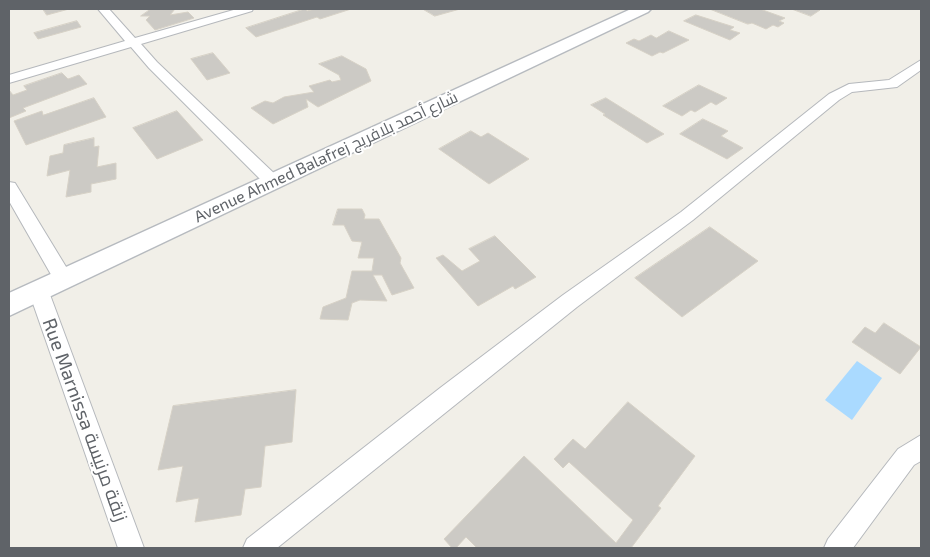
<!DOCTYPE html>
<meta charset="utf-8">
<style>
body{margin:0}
#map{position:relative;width:930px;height:557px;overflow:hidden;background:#f1efe8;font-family:"Exo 2",sans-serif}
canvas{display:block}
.frame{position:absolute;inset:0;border:10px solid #5f6368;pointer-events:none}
</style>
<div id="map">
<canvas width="930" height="557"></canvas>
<div class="frame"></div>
</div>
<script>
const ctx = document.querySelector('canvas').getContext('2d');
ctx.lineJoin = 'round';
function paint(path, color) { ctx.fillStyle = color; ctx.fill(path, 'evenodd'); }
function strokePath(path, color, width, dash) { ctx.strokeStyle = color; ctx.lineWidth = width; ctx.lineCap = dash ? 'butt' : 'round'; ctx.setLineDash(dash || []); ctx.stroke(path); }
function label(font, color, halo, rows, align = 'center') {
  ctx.font = font + ' "Exo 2",Cairo,sans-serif'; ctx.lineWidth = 4; ctx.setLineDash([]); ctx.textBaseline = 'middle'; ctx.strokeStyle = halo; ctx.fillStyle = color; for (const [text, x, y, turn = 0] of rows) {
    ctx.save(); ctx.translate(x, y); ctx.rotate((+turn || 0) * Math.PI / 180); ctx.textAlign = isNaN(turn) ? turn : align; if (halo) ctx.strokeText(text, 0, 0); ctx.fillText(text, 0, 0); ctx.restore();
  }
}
paint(new Path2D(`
 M 857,361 L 882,378 L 852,420 L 825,400 Z`), '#aadaff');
const building = new Path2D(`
 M 43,9 L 69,9 L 47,15 Z
 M 151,9 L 175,9 L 170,15 L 188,12 L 194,18 L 155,30 L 146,20 L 150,16 L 141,16 Z
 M 305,9 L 307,11 L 315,9 L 351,9 L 320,19 L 317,17 L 256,37 L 246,28 Z
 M 423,9 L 460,9 L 435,16 Z
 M 710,9 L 760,9 L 785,18 L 779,21 L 784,23 L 778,27 L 773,25 L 766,29 L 752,23 L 748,24 Z
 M 792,9 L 816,9 L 820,10 L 811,16 Z
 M 696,15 L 734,27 L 730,30 L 740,33 L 730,40 L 684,21 Z
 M 77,21 L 81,27 L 38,39 L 34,33 Z
 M 669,31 L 689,40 L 663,53 L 660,52 L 652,56 L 626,43 L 634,39 L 639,41 L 651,35 L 656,38 Z
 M 213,53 L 230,73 L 207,80 L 191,59 Z
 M 342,56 L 366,69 L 371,81 L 318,107 L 306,99 L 308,107 L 273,124 L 251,108 L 265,101 L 273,103 L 284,97 L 314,92 L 309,86 L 330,80 L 332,82 L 341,80 L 339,75 L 319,64 Z
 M 62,73 L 68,79 L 79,75 L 87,84 L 23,108 L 26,111 L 9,118 L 9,90 L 13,95 L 27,90 L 24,86 Z
 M 699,85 L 727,98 L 716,105 L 711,102 L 695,112 L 691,110 L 682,116 L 663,106 Z
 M 94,98 L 106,117 L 26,145 L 14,121 L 42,111 L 43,115 Z
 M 606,98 L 664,134 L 647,143 L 603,115 L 605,114 L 591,105 Z
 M 177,111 L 203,140 L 157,159 L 133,128 Z
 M 703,119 L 728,131 L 721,136 L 743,148 L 727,159 L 680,134 Z
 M 471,131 L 481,137 L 488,133 L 529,159 L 489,184 L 439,149 Z
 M 94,138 L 94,147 L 99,146 L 97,167 L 116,163 L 116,179 L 91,184 L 91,192 L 66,197 L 70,170 L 47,176 L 50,156 L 63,153 L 64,145 Z
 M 338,209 L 362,209 L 365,215 L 364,219 L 379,219 L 401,258 L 400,263 L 414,288 L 392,295 L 382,275 L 373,275 L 387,301 L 360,300 L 352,303 L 348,320 L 320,319 L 323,307 L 346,298 L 352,271 L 372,271 L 374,258 L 358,258 L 362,242 L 352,241 L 344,225 L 333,225 Z
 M 710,227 L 758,261 L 682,317 L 635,278 Z
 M 495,236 L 536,277 L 515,289 L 513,286 L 478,306 L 436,258 L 443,255 L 462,271 L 480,261 L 469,249 Z
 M 884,323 L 921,347 L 900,374 L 852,342 L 865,327 L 875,333 Z
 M 296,390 L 292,442 L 265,446 L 261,487 L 245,489 L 241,515 L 195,522 L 199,498 L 176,502 L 183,466 L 158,470 L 173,406 Z
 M 628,402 L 695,456 L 658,506 L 661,508 L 631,548 L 477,548 L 466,537 L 456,548 L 452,548 L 444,539 L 524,456 L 616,543 L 633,520 L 569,462 L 563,468 L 554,459 L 573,439 L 585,449 Z`);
paint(building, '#cccac5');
strokePath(building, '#d6d1c6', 1);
const street = new Path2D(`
 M 98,9 L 109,9 L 135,38 L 237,9 L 253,9 L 252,11 L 141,44 L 157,62 L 279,178 L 281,182 L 279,186 L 273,187 L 267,186 L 149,68 L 131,47 L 9,83 L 9,75 L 125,41 Z
 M 921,60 L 921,70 L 897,87 L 852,92 L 839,100 L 693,220 L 577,307 L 277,548 L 243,548 L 247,539 L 440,388 L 563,295 L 681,212 L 829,94 L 849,84 L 889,80 Z
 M 9,182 L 15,183 L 71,275 L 73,280 L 71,285 L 64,287 L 57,285 L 9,201 Z
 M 39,284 L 46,287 L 49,292 L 144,548 L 118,548 L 29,292 L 32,287 Z
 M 921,435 L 921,461 L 914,465 L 853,548 L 824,548 L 828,539 L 898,449 Z`);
const secondary = new Path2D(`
 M 631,9 L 651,9 L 648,12 L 9,316 L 9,293 Z`);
strokePath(street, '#b5b8bc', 2);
strokePath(secondary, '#b6babf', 3);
paint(street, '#fff');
paint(secondary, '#fff');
label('16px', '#5f6368', '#fff', [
 ["Avenue Ahmed Balafrej شارع أحمد بلافريج",326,157,-25]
]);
label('19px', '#5f6368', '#fff', [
 ["Rue Marnissa زنقة مرنيسة",85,420,70]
]);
</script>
